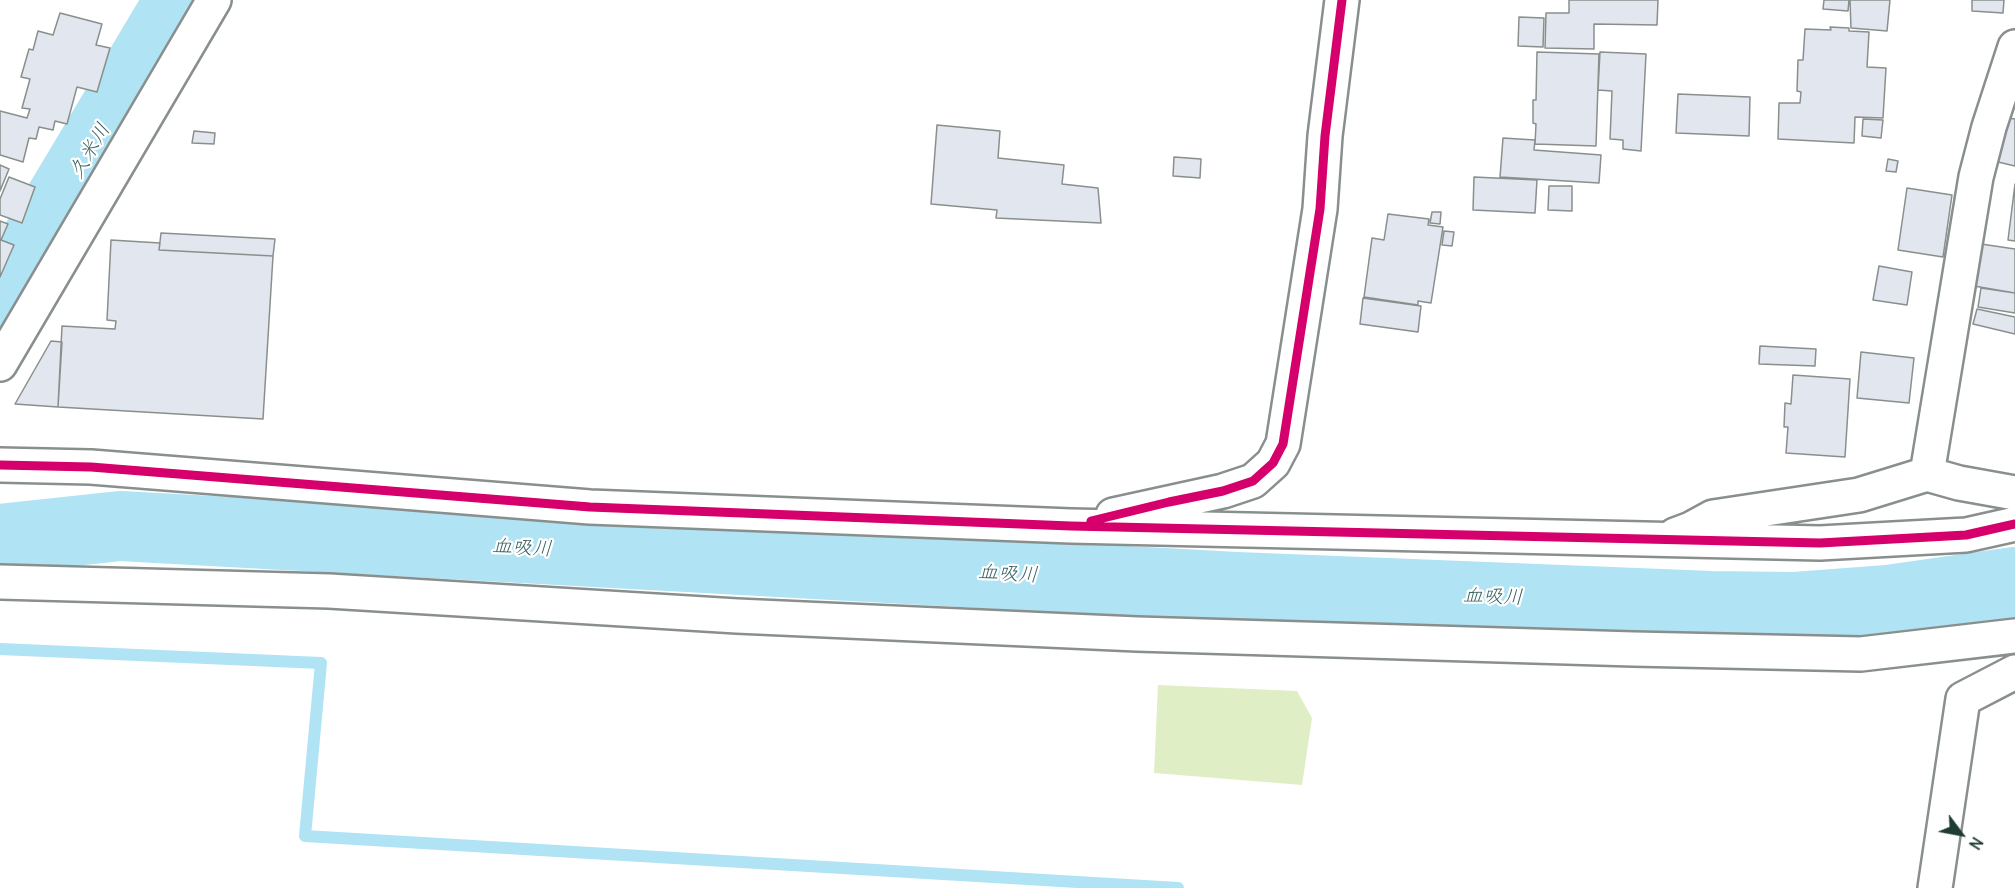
<!DOCTYPE html>
<meta charset="utf-8">
<style>
body{margin:0}
#map{position:relative;width:2015px;height:888px;overflow:hidden;background:#fff;font-family:Delius,sans-serif}
canvas{display:block}
.north{position:absolute;left:1931px;top:804px;width:60px;height:60px;-webkit-text-stroke:4px #fff;paint-order:stroke;rotate:122deg;font-size:16px;font-weight:700;line-height:24px;text-align:center;color:#1f3d34}
.north::after{content:'';display:block;margin:auto;width:21px;height:27px;background:#1f3d34;clip-path:polygon(50% 0,100% 100%,50% 72%,0 100%)}
</style>
<div id="map">
<canvas width="2015" height="888"></canvas>
<div class="north">N</div>
</div>
<script>
const ctx = document.querySelector('canvas').getContext('2d');
ctx.lineJoin = 'round';
function paint(path, color) { ctx.fillStyle = color; ctx.fill(path, 'evenodd'); }
function strokePath(path, color, width, dash) { ctx.strokeStyle = color; ctx.lineWidth = width; ctx.lineCap = dash ? 'butt' : 'round'; ctx.setLineDash(dash || []); ctx.stroke(path); }
function label(font, color, halo, rows, align = 'center') {
  ctx.font = font + ' Delius,"Klee One",sans-serif'; ctx.lineWidth = 4.5; ctx.setLineDash([]); ctx.textBaseline = 'middle'; ctx.strokeStyle = halo; ctx.fillStyle = color; for (const [text, x, y, turn = 0] of rows) {
    ctx.save(); ctx.translate(x, y); ctx.rotate((+turn || 0) * Math.PI / 180); ctx.textAlign = isNaN(turn) ? turn : align; if (halo) ctx.strokeText(text, 0, 0); ctx.fillText(text, 0, 0); ctx.restore();
  }
}
paint(new Path2D(`
 M 1158,685 L 1297,691 L 1312,718 L 1302,785 L 1154,773 Z`), '#e0eec5');
strokePath(new Path2D(`
 M 0,649 L 321,663 L 305,836 L 1178,888`), '#b0e3f4', 12);
strokePath(new Path2D(`
 M 0,301 L 180,0
 M 0,539 L 120,526 L 1236,587 L 1711,606 L 1795,607 L 1888,600 L 2015,582`), '#b0e3f4', 70);
const building = new Path2D(`
 M 1569,0 L 1658,0 L 1657,25 L 1594,24 L 1594,49 L 1545,48 L 1546,13 L 1569,13 Z
 M 1824,0 L 1849,0 L 1848,11 L 1823,9 Z
 M 1850,0 L 1890,0 L 1887,31 L 1851,28 Z
 M 1972,0 L 2004,0 L 2003,13 L 1972,11 Z
 M 60,13 L 102,24 L 96,45 L 110,48 L 97,92 L 77,87 L 67,124 L 55,121 L 53,130 L 39,127 L 36,139 L 29,138 L 23,162 L 0,155 L 0,111 L 27,118 L 30,109 L 22,108 L 30,79 L 21,77 L 29,49 L 33,50 L 38,31 L 53,35 Z
 M 1519,17 L 1544,18 L 1543,47 L 1518,46 Z
 M 1830,27 L 1849,28 L 1849,31 L 1869,32 L 1867,67 L 1886,68 L 1883,118 L 1855,117 L 1854,143 L 1778,139 L 1779,103 L 1800,103 L 1801,92 L 1797,91 L 1798,60 L 1803,60 L 1805,29 L 1831,30 Z
 M 1537,52 L 1599,54 L 1596,146 L 1535,144 L 1536,124 L 1533,123 L 1533,100 L 1536,100 Z
 M 1600,52 L 1646,54 L 1641,151 L 1623,149 L 1623,140 L 1610,139 L 1612,91 L 1598,90 Z
 M 1678,94 L 1750,97 L 1749,136 L 1676,133 Z
 M 2008,118 L 2015,119 L 2015,166 L 1998,162 Z
 M 1863,119 L 1883,120 L 1881,138 L 1862,136 Z
 M 937,125 L 1000,131 L 998,158 L 1064,165 L 1062,184 L 1098,188 L 1101,223 L 996,218 L 997,210 L 931,204 Z
 M 194,131 L 215,133 L 214,144 L 192,143 Z
 M 1503,138 L 1535,140 L 1534,150 L 1601,155 L 1599,183 L 1500,177 Z
 M 1174,157 L 1201,159 L 1200,178 L 1173,176 Z
 M 1888,159 L 1898,161 L 1896,172 L 1886,171 Z
 M 0,165 L 9,169 L 0,191 Z
 M 9,177 L 35,187 L 22,223 L 0,215 L 0,199 Z
 M 1474,177 L 1537,180 L 1535,213 L 1473,210 Z
 M 2015,184 L 2015,241 L 2008,240 Z
 M 1549,186 L 1572,186 L 1572,211 L 1548,210 Z
 M 1907,188 L 1952,195 L 1943,257 L 1898,250 Z
 M 1432,212 L 1441,212 L 1440,224 L 1430,223 Z
 M 1388,214 L 1429,219 L 1428,225 L 1443,227 L 1431,303 L 1418,301 L 1418,305 L 1364,297 L 1372,238 L 1384,240 Z
 M 0,221 L 8,224 L 1,240 L 14,245 L 0,277 Z
 M 1444,231 L 1454,232 L 1452,246 L 1442,245 Z
 M 161,233 L 275,239 L 273,256 L 159,250 Z
 M 111,240 L 160,243 L 159,250 L 273,256 L 263,419 L 58,407 L 62,326 L 115,329 L 116,321 L 107,320 Z
 M 1981,244 L 2015,249 L 2015,293 L 1974,286 Z
 M 1879,266 L 1912,272 L 1907,305 L 1873,300 Z
 M 1981,288 L 2015,293 L 2015,313 L 1978,307 Z
 M 1363,298 L 1421,306 L 1418,332 L 1360,324 Z
 M 1977,309 L 2015,317 L 2015,334 L 1973,324 Z
 M 51,341 L 62,342 L 58,407 L 15,404 Z
 M 1760,346 L 1816,349 L 1815,366 L 1759,364 Z
 M 1861,352 L 1914,358 L 1909,403 L 1857,398 Z
 M 1793,375 L 1850,379 L 1845,457 L 1786,453 L 1788,427 L 1784,427 L 1785,403 L 1791,404 Z`);
paint(building, '#e2e6ee');
strokePath(building, '#898f8d', 1.5);
const minor = new Path2D(`
 M 0,364 L 214,0
 M 0,465 L 91,467 L 590,507 L 1071,526 L 1820,543 L 1966,535 L 2015,524
 M 1927,474 L 1976,177 L 1989,127 L 2015,47
 M 1113,515 L 1223,491 L 1253,481 L 1273,463 L 1283,444 L 1320,209 L 1325,136 L 1342,0
 M 1675,535 L 1691,529 L 1713,517 L 1859,495 L 1927,474 L 1959,483 L 2015,493
 M 0,582 L 329,591 L 737,616 L 1137,634 L 1633,649 L 1861,654 L 2015,636
 M 1935,888 L 1963,699 L 2015,672`);
strokePath(minor, '#898f8d', 38);
strokePath(minor, '#fff', 33);
strokePath(new Path2D(`
 M 0,465 L 91,467 L 590,507 L 1071,526 L 1820,543 L 1966,535 L 2015,524
 M 1091,521 L 1169,502 L 1223,491 L 1253,481 L 1273,463 L 1283,444 L 1320,209 L 1325,136 L 1342,0`), '#d6006c', 9);
label('italic 20px', '#3b6463', '#fff', [
 ["久米川",90,151,-59],
 ["血吸川",522,548,3],
 ["血吸川",1008,574,3],
 ["血吸川",1493,597,2]
]);
</script>
